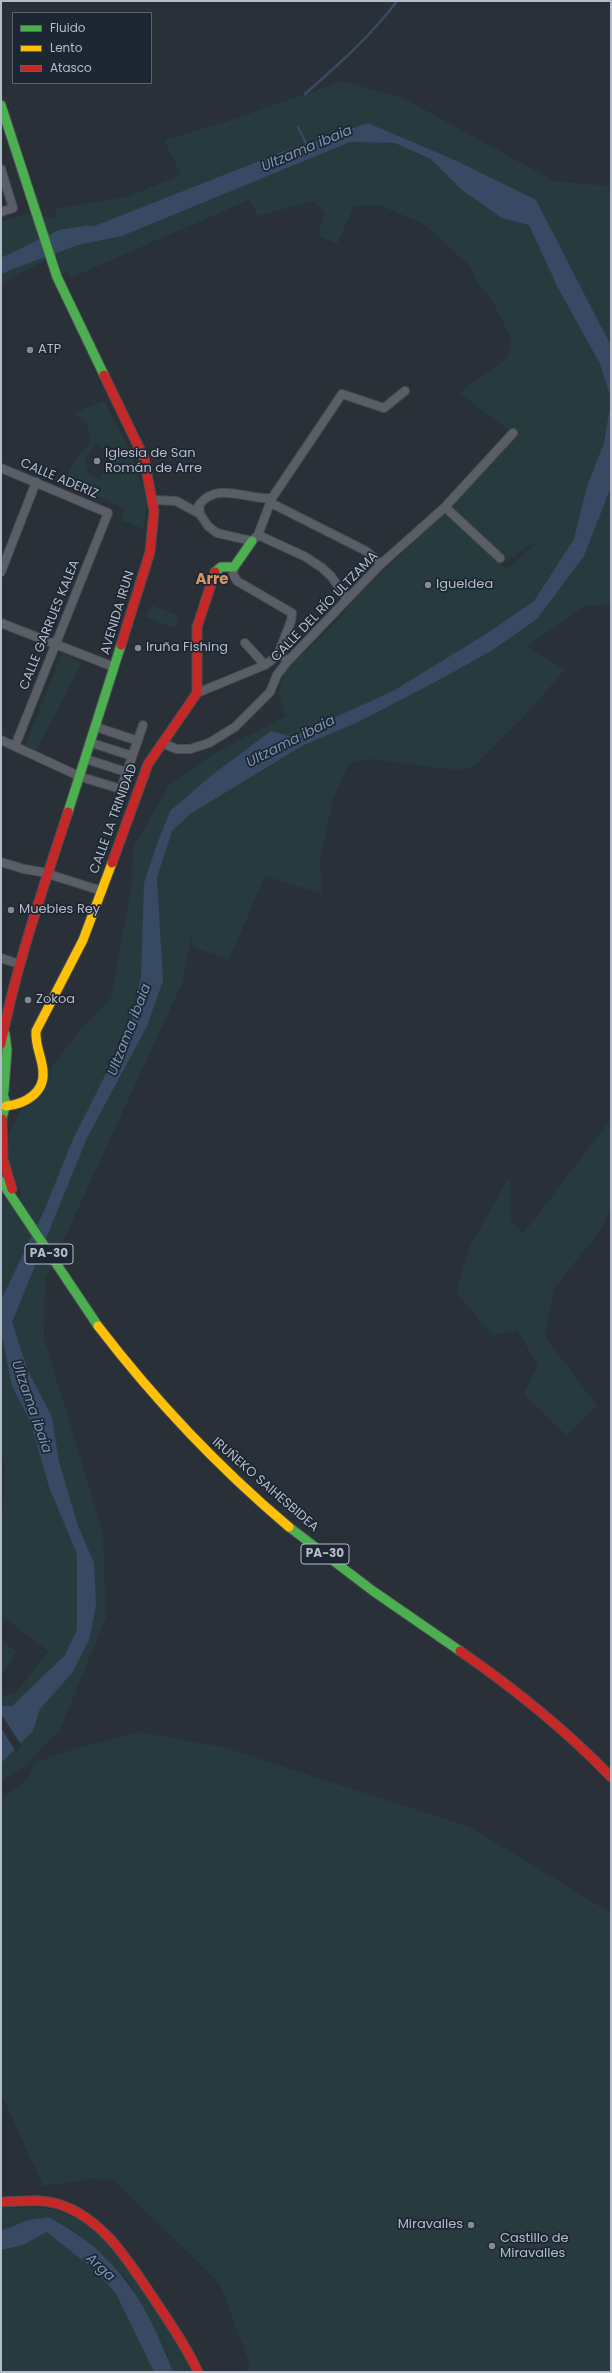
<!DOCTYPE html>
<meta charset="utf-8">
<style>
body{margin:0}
#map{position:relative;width:612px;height:2373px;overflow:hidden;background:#2a3038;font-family:Poppins,sans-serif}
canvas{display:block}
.frame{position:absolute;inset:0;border:2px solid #b4bcc9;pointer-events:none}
.legend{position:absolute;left:12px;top:12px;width:140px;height:72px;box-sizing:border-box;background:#1d2633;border:1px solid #59626f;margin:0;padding:5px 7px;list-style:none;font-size:12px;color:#b4bcc9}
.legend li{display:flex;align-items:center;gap:8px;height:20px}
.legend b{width:20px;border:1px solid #59626f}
</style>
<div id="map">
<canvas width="612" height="2373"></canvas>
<div class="frame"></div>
<ul class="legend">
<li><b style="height:5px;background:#4caf50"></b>Fluido</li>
<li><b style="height:5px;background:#ffc107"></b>Lento</li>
<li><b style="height:5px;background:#c62828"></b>Atasco</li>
</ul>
</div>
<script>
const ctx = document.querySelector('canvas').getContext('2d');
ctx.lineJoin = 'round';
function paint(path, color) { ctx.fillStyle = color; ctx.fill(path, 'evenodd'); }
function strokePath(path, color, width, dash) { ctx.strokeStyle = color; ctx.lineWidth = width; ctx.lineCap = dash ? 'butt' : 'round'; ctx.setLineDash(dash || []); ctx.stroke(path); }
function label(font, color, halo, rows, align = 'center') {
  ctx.font = font + ' Poppins,sans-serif'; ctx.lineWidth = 3.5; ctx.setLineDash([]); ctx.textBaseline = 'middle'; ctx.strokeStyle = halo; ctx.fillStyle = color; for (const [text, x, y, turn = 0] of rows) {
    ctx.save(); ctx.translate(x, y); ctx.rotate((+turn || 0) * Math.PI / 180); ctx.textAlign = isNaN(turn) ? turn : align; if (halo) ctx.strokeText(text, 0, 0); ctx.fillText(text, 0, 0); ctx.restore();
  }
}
paint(new Path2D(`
 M 343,81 L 405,99 L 554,181 L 611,186 L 611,604 L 585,606 L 527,646 L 565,670 L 526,714 L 476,764 L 466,769 L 454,770 L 372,759 L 349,763 L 333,800 L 320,859 L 322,894 L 265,876 L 229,960 L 193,947 L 191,936 L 183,981 L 45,1280 L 44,1338 L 103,1534 L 106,1617 L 60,1730 L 45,1744 L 31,1761 L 1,1782 L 1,1696 L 16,1693 L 48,1651 L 6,1619 L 1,1620 L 1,1543 L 5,1465 L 1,1454 L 1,1195 L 6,1203 L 22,1195 L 7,1158 L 7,1136 L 22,1109 L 37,1100 L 44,1093 L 52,1067 L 80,1030 L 111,998 L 131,889 L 133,848 L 169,785 L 215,753 L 286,716 L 278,693 L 285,671 L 340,618 L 352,601 L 444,513 L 445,507 L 513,433 L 459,393 L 507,358 L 512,341 L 493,302 L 477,282 L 469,265 L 424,224 L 379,205 L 354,206 L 337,244 L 318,235 L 325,214 L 313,201 L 258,216 L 249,200 L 70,278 L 68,271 L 62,274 L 57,255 L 1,283 L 1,222 L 32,213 L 49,218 L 56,217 L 55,209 L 129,196 L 181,175 L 164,140 L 222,123 ZM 538,540 L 507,570 L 498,561 L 507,561 Z
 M 104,401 C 117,425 147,482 146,508 C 146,515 144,522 144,529 L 121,520 L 125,508 L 64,483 L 72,464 L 91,442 L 86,422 L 73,413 ZM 96,443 L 104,448 L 106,444 L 114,449 L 108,461 L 113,463 L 113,469 L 107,474 L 103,472 L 99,479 L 86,471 L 89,465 L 84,462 Z
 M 151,605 L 179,616 L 175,628 L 146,617 Z
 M 62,653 L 82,663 L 36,751 L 25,746 Z
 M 611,1119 L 611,1208 L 600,1231 L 555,1287 L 544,1335 L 597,1406 L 567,1436 L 524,1394 L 538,1365 L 517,1330 L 492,1335 L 456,1292 L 470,1246 L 510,1176 L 511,1221 L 523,1234 Z
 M 1,1641 L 17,1651 L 3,1673 L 1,1671 Z
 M 139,1732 L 223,1747 L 470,1827 L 611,1913 L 611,2372 L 247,2372 L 249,2362 L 222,2289 L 215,2279 L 114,2180 L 92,2179 L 43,2186 L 1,2093 L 1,1799 L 28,1779 L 34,1763 L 74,1749 Z
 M 25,2207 C 38,2208 52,2208 64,2213 C 107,2228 131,2273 154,2309 C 168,2329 182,2349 191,2372 L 173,2372 L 165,2349 L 127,2279 L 101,2253 L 71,2228 L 48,2217 L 28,2220 L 1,2231 L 1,2209 Z
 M 47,2232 L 97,2272 L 116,2294 L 154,2372 L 1,2372 L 1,2250 L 23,2245 Z`), '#273a3e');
paint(new Path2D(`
 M 368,123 L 457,161 L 536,200 L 611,346 L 611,398 L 600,364 L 558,288 L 529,225 L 502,218 L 462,190 L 431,159 L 395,143 L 350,142 L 122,236 L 78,245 L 10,270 L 1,271 L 1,260 L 97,225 L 287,150 Z
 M 611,401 L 611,487 L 584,556 L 537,619 L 491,651 L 441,679 L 358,722 L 302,746 L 190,814 L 172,831 L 157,878 L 163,981 L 146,1028 L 87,1138 L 12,1322 L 28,1371 L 52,1417 L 59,1462 L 78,1526 L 94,1563 L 96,1606 L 89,1640 L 72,1673 L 40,1709 L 33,1731 L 1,1763 L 1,1706 L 12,1706 L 65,1655 L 77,1630 L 77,1554 L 49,1487 L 31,1423 L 12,1386 L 1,1331 L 1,1300 L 44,1211 L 73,1139 L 130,1026 L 141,977 L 144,883 L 157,844 L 170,811 L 212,775 L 271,731 L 292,737 L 393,691 L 486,634 L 534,601 L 574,539 L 587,486 L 604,443 Z
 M 48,2217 C 116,2251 147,2303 173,2372 L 154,2372 L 116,2294 L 97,2272 L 47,2232 L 23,2245 L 1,2250 L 1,2231 L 28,2220 Z`), '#384963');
paint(new Path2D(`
 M 1,1714 L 22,1746 L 16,1752 L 1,1728 Z`), '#2a3038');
strokePath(new Path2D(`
 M 305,94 C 338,65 371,36 397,1
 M 298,127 L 306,143`), '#384963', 2.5);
strokePath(new Path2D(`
 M 1,266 L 62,237 L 89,233`), '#384963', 15);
const street = new Path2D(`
 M 1,169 L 13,208 L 1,212
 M 1,468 L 108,513 L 15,746
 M 154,500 L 176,501 L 200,514 L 208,526 L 217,533 L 252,541 L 258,535 L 304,556 L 321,567 L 331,576 L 347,599
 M 271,503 L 366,551 L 381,564
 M 445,507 L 500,558
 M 200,514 L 199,505 C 218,480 248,501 272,498
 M 258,535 L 272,498 L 342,394 L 384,408 L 405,391
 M 234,567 L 233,574 L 237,581 L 292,613 L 291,621 L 279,652 L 280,654
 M 1,572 L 36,482
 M 1,623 L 114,667
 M 245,643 L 265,665
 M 197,693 L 265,665 L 280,654 L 283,657
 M 96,727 L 138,741
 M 1,740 L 81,777 L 121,789 L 143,725
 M 92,743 L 132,756
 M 164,744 L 177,749 L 190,749 L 209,743 L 235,727 L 270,692 L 277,675 L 287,662 L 381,564 L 445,507 L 513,433
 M 86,759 L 126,772
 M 1,862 L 24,869 L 42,872 L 102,891
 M 1,958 L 19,964`);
const fast = new Path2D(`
 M 1,105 L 57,277 L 104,375
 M 215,572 L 221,567 L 234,567 L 252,541
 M 68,812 L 121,645
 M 1,1087 L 6,1104 L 1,1121
 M 4,1091 L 7,1050 L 5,1034
 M 1,1181 L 98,1326
 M 289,1527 L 373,1591 L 460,1651`);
const slow = new Path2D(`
 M 6,1106 C 25,1104 45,1093 43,1071 C 42,1057 35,1046 36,1031 L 83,940 L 112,863
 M 98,1326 C 154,1399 218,1467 289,1527`);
const jam = new Path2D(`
 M 104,375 L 144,458 L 154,511 L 150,552 L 121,645
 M 112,863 L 148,764 L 197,693 L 197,627 L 215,572
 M 1,1044 C 16,965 43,889 68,812
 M 2,1119 L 3,1159 L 12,1189
 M 460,1651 C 515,1689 565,1729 611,1777
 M 1,2202 C 22,2201 44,2198 64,2206 C 106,2222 130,2264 154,2299 C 170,2323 186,2346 198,2372`);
strokePath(street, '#484c53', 10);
strokePath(fast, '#484c53', 11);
strokePath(slow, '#484c53', 11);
strokePath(jam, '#484c53', 11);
strokePath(street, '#5a5e66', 8);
strokePath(fast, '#4caf50', 9);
strokePath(slow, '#ffc107', 9);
strokePath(jam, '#c62828', 9);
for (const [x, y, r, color] of [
 [30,350,4,"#848b96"],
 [97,461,4,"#848b96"],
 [428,585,4,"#848b96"],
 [138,648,4,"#848b96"],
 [11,910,4,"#848b96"],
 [28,1000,4,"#848b96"],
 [471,2225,4,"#848b96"],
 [492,2246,4,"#848b96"]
]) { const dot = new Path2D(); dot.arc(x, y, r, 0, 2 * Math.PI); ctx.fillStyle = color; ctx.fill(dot); strokePath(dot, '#1d2633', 1.5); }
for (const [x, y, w] of [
 [49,1254,48],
 [325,1554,48]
]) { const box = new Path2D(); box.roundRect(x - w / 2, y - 10, w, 20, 3); ctx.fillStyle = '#1d2633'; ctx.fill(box); strokePath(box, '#b4bcc9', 1); }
label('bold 12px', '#b4bcc9', null, [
 ["PA-30",49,1254],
 ["PA-30",325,1554]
]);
label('13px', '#b4bcc9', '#1d2633', [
 ["ATP",38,350],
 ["Iglesia de San",105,454],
 ["Román de Arre",105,469],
 ["Igueldea",436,585],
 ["Iruña Fishing",146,648],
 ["Muebles Rey",19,910],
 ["Zokoa",36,1000],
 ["Miravalles",463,2225,"right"],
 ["Castillo de",500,2239],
 ["Miravalles",500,2254]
], 'left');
label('13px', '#b4bcc9', '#1d2633', [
 ["CALLE ADERIZ",59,479,23],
 ["CALLE DEL RÍO ULTZAMA",325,607,-46],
 ["AVENIDA IRUN",118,613,-73],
 ["CALLE GARRUES KALEA",50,625,-68],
 ["CALLE LA TRINIDAD",114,819,-70],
 ["IRUÑEKO SAIHESBIDEA",265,1485,41]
]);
label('italic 14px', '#7c92b1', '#1d2633', [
 ["Ultzama ibaia",307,149,-23],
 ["Ultzama ibaia",291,742,-27],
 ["Ultzama ibaia",130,1030,-69],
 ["Ultzama ibaia",31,1407,71],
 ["Arga",100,2268,42]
]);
label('bold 15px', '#d59563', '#1d2633', [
 ["Arre",212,580]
]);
</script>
